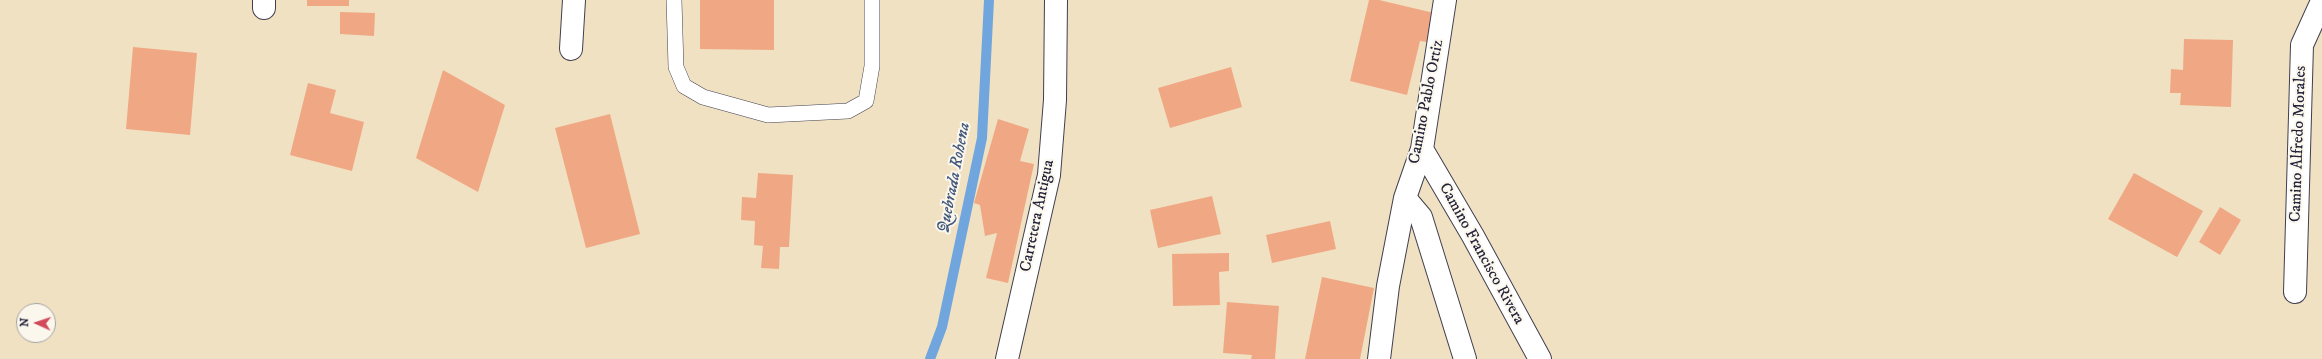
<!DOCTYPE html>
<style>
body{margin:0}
#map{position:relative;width:2322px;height:359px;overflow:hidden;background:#f0e1c2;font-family:"IM FELL DW Pica",serif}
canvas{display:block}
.north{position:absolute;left:16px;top:303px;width:40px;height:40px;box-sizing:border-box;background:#fbf7ec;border:1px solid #a4a2a5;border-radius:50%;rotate:273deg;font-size:11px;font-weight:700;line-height:16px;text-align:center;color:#22223b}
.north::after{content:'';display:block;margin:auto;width:14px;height:18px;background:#d1495b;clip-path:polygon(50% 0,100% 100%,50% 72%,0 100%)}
</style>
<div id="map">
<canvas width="2322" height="359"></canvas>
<div class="north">N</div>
</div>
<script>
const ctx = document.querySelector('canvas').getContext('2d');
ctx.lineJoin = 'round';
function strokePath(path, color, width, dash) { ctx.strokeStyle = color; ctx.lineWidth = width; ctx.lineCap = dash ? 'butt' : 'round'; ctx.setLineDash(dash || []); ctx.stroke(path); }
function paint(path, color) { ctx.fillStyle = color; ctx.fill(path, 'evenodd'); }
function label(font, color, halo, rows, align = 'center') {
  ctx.font = font + ' "IM FELL DW Pica",serif'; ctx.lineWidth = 4; ctx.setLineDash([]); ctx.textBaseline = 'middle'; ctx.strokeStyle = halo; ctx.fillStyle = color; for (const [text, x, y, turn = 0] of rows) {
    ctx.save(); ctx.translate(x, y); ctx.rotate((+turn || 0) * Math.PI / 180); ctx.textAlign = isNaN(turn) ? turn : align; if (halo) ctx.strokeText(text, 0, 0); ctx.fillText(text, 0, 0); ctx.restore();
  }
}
strokePath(new Path2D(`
 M 930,359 L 942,327 L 982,138 L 989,0`), '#70a6dd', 10);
paint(new Path2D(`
 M 307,0 L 349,0 L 349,6 L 307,6 Z
 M 700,0 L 774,0 L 774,50 L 700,49 Z
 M 1369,0 L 1379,0 L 1434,13 L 1427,42 L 1420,41 L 1407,95 L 1350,81 Z
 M 340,12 L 375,13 L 374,36 L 340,34 Z
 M 2184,39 L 2233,40 L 2231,107 L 2180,105 L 2181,93 L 2170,93 L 2171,69 L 2183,70 Z
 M 133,47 L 197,53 L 190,135 L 126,129 Z
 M 1231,67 L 1242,107 L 1170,128 L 1158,88 Z
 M 443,70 L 505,105 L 478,192 L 416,158 Z
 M 308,83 L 336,90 L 330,113 L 364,122 L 352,171 L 290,155 Z
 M 610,114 L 640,234 L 586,248 L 555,128 Z
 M 998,119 L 1029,129 L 1020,161 L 1034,164 L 1008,283 L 986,278 L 997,233 L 985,236 L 980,205 L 974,203 Z
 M 758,173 L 793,175 L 789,247 L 780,247 L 779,269 L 761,268 L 763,246 L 754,245 L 755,221 L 741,220 L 742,197 L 756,198 Z
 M 2134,173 L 2203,211 L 2177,257 L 2108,219 Z
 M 1212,196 L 1221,234 L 1158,248 L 1150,210 Z
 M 2220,207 L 2241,220 L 2220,255 L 2199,242 Z
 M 1330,221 L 1336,249 L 1272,263 L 1266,235 Z
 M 1229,253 L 1229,271 L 1219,272 L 1220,305 L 1173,306 L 1172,254 Z
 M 1322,277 L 1374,288 L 1360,359 L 1305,359 Z
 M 1227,302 L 1279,306 L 1275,359 L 1251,359 L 1252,355 L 1223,353 Z`), '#f0a884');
const service = new Path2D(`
 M 674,0 L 676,67 L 684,86 L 703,97 L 768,115 L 848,111 L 866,101 L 872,66 L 872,0`);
const minor = new Path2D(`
 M 264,0 L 264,8
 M 1445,0 L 1422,149 L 1405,198 L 1421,217 L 1465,359
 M 571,49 L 574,0
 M 1422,149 L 1473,236 L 1540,359
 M 2295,292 L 2302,45 L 2322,1
 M 1379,359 L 1388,286 L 1405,198`);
const tertiary = new Path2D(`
 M 1007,359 L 1049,175 L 1055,100 L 1056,0`);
strokePath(service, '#413f4f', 16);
strokePath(minor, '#413f4f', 24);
strokePath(tertiary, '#413f4f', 24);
strokePath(service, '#fff', 15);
strokePath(minor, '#fff', 22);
strokePath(tertiary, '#fff', 22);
label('16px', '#22223b', '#fbf7ec', [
 ["Camino Pablo Ortiz",1427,102,-79],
 ["Camino Alfredo Morales",2299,144,-88],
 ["Carretera Antigua",1038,216,-78],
 ["Camino Francisco Rivera",1481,254,61]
]);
label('italic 17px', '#41577c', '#fbf7ec', [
 ["Quebrada Rohena",955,178,-79]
]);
</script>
